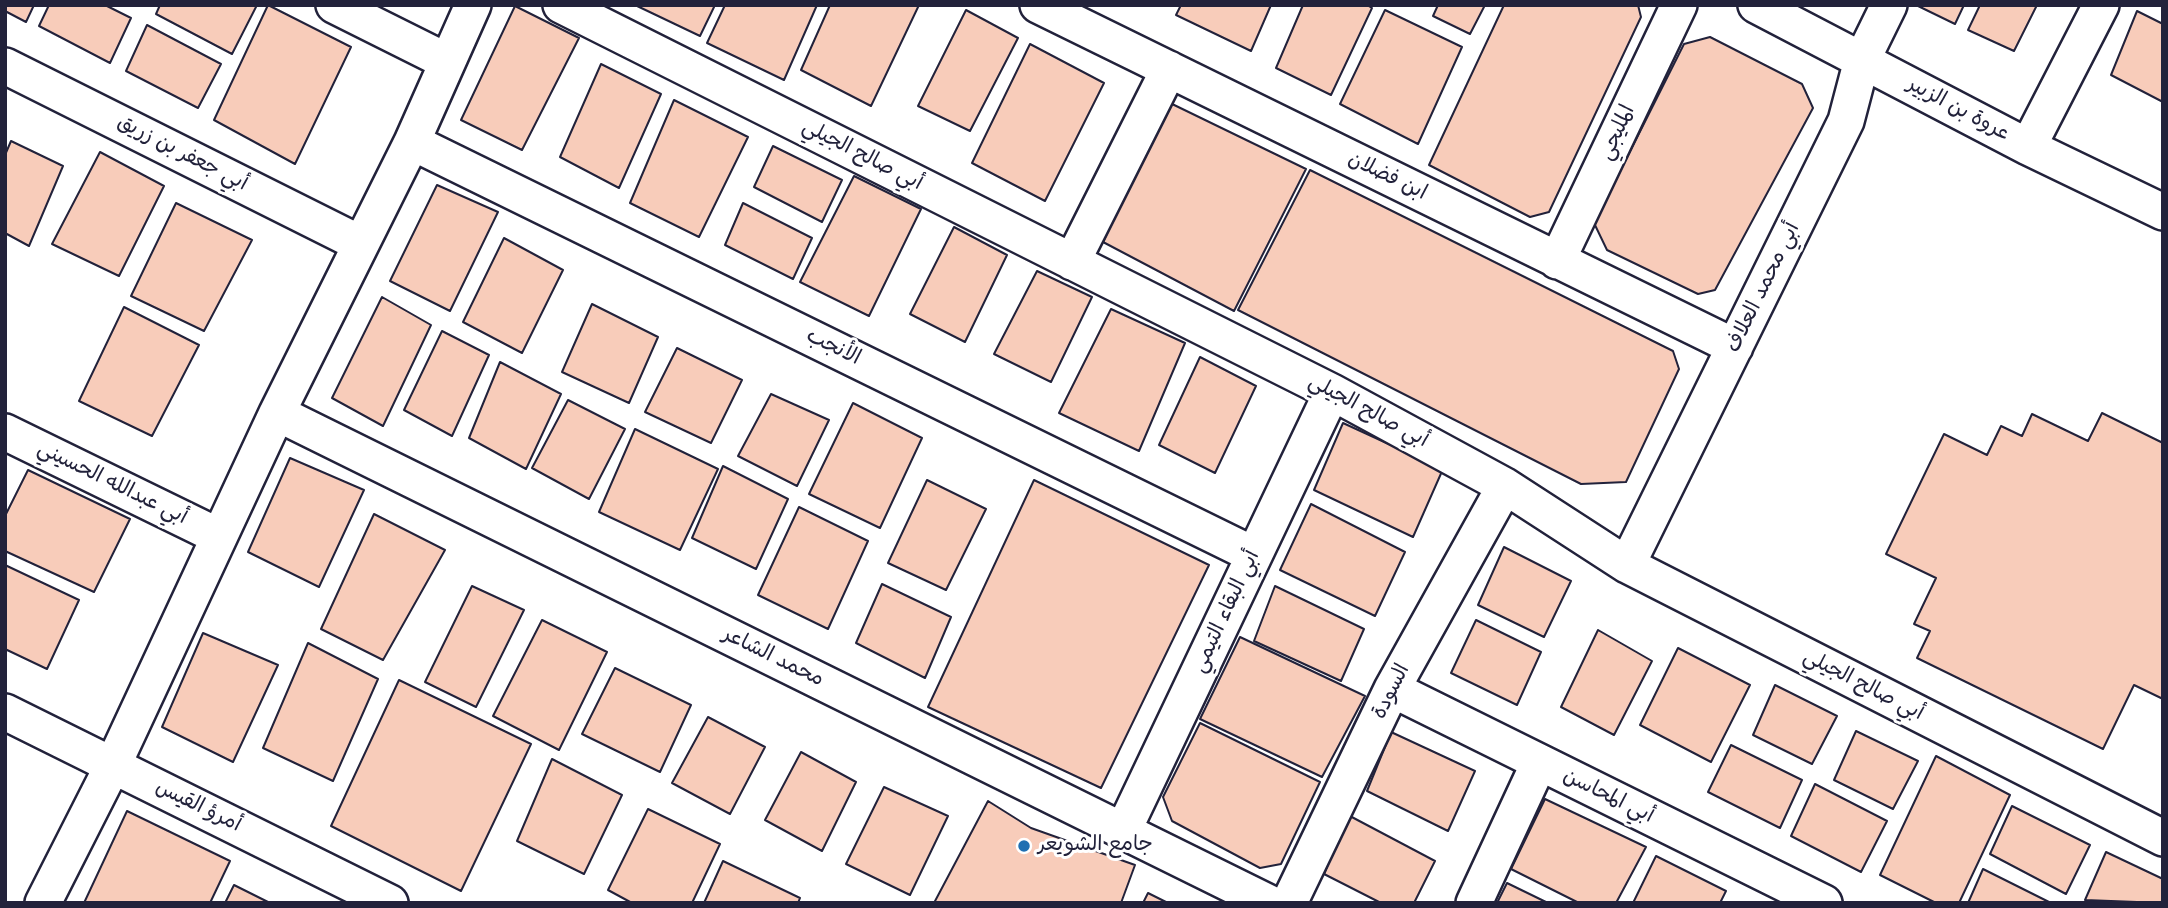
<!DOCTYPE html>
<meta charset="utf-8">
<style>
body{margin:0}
#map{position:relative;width:2168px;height:908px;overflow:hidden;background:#fff;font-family:Mynerve,sans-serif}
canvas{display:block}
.frame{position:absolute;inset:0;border:7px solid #22223b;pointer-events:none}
</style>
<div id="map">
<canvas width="2168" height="908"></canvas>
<div class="frame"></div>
</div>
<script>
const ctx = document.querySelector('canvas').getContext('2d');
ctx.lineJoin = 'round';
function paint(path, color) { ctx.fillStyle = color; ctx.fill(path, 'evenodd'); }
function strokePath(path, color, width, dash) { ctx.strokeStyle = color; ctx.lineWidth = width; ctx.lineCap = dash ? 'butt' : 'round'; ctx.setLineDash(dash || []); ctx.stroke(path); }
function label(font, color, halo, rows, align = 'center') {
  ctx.font = font + ' Mynerve,"Playpen Sans Arabic",sans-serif'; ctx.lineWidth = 6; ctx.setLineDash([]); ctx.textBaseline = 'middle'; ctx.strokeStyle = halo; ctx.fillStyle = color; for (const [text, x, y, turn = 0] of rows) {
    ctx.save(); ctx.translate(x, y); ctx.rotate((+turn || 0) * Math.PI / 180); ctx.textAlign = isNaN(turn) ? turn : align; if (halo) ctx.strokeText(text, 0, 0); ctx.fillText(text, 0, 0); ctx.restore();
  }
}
const building = new Path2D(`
 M 5,5 L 34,5 L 26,22 L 5,11 Z
 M 49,5 L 105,5 L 131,18 L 110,63 L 39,26 Z
 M 160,5 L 257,5 L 232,54 L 156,14 Z
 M 268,5 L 351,47 L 295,164 L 214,120 Z
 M 635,5 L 715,5 L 700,36 Z
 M 725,5 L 817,5 L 784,80 L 707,43 Z
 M 830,5 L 919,5 L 871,106 L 801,70 Z
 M 1181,5 L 1271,5 L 1251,51 L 1176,15 Z
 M 1303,5 L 1367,5 L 1372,8 L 1331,95 L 1276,68 Z
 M 1438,5 L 1485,5 L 1470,34 L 1433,16 Z
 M 1504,5 L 1638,5 L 1641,17 L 1549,212 L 1530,217 L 1429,165 Z
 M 1916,5 L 1964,5 L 1955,24 Z
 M 1980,5 L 2037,5 L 2014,51 L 1968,30 Z
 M 515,6 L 579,38 L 522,150 L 461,120 Z
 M 966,10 L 1018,38 L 970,131 L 918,106 Z
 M 1385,10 L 1462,47 L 1418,144 L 1340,104 Z
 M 2137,11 L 2163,24 L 2163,102 L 2111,75 Z
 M 147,25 L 221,64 L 198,108 L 126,71 Z
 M 1710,37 L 1802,84 L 1813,108 L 1715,290 L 1698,294 L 1607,250 L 1594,223 L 1684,44 Z
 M 1030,44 L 1104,83 L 1045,201 L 972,163 Z
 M 601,64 L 661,94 L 619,188 L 560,157 Z
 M 674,100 L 748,137 L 699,237 L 630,203 Z
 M 1168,102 L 1306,169 L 1234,311 L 1103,242 Z
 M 11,141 L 63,166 L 29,246 L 5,233 L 5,155 Z
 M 773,146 L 842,180 L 822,222 L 754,187 Z
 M 100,152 L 164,186 L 119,276 L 52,244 Z
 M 1310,170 L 1673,351 L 1679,369 L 1626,482 L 1581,484 L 1238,310 Z
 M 854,176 L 921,209 L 869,316 L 800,282 Z
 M 437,185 L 498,212 L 450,311 L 390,281 Z
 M 176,203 L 252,240 L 204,331 L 131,296 Z
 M 743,203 L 812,238 L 793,279 L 725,245 Z
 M 954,227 L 1007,255 L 965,342 L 910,314 Z
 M 504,238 L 563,270 L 522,353 L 463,322 Z
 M 1037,271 L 1092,297 L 1051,382 L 994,354 Z
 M 382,297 L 431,325 L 383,426 L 332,398 Z
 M 592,304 L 658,337 L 629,403 L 562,372 Z
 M 124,307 L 199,345 L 152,436 L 79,401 Z
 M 1111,309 L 1185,343 L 1139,451 L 1059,413 Z
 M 442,331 L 489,355 L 452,436 L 404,410 Z
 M 677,348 L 742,380 L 711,443 L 645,412 Z
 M 1200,357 L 1256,386 L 1215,473 L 1159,445 Z
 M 500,362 L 561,394 L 526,469 L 469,438 Z
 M 771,394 L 829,420 L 797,486 L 738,456 Z
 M 568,400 L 625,429 L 589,499 L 532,468 Z
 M 853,403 L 922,438 L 880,528 L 809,494 Z
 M 2102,413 L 2163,443 L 2163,699 L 2134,685 L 2103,749 L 1917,658 L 1930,631 L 1914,624 L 1936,578 L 1886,554 L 1944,434 L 1987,455 L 2001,426 L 2022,436 L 2032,414 L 2088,441 Z
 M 1343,423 L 1443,469 L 1413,537 L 1314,490 Z
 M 635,429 L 718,469 L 680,550 L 599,512 Z
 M 290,458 L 364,490 L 319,587 L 248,552 Z
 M 723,466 L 788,499 L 756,569 L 692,538 Z
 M 28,470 L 130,519 L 94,592 L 5,551 L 5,516 Z
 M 927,480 L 986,509 L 946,590 L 888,563 Z
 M 1034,480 L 1209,565 L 1101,788 L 928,707 Z
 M 1311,504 L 1405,552 L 1375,616 L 1280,570 Z
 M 799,507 L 868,541 L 828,629 L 758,595 Z
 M 374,514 L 445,550 L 383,660 L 321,629 Z
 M 1504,547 L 1571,581 L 1544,637 L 1478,605 Z
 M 5,565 L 79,600 L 47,669 L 5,649 Z
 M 882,584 L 951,617 L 925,678 L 856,643 Z
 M 472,586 L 524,610 L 476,707 L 425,682 Z
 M 1275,586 L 1364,629 L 1341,681 L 1254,641 Z
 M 542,620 L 607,652 L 559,750 L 493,716 Z
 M 1476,620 L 1541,652 L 1517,705 L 1451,673 Z
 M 1598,630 L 1652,661 L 1614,735 L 1561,707 Z
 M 203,633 L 278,665 L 233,762 L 162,727 Z
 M 1240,637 L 1365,696 L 1322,777 L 1200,719 Z
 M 308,643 L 378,679 L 333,781 L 263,748 Z
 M 1678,648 L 1750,685 L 1711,762 L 1640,725 Z
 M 615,668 L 691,705 L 660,772 L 582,734 Z
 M 399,680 L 531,744 L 461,891 L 331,826 Z
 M 1775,685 L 1837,716 L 1812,764 L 1753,735 Z
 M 708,717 L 765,747 L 730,814 L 672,783 Z
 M 1200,723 L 1320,782 L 1281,864 L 1260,868 L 1172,821 L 1163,797 Z
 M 1856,731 L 1918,761 L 1893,809 L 1834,780 Z
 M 1391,732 L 1475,771 L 1448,831 L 1367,791 Z
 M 1731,745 L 1802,780 L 1780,828 L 1708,792 Z
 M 801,752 L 856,782 L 822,851 L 765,820 Z
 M 1936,756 L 2010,795 L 1959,903 L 1936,903 L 1880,875 Z
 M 552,759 L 622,795 L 584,874 L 517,841 Z
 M 1815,784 L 1887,821 L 1861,872 L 1791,836 Z
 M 884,787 L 948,816 L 910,895 L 846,864 Z
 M 1545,799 L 1646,847 L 1616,903 L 1579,903 L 1511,869 Z
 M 988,801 L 1031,828 L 1135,865 L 1121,903 L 934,903 Z
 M 2012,806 L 2090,845 L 2066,894 L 1990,854 Z
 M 648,809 L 720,844 L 692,903 L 632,903 L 608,890 Z
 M 127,811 L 230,861 L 210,903 L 84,903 Z
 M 1348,815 L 1435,861 L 1414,903 L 1381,903 L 1324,874 Z
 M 2106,852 L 2163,879 L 2163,903 L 2085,900 Z
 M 1656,856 L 1726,891 L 1720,903 L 1633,903 Z
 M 723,861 L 800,898 L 798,903 L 704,903 Z
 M 1983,869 L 2051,903 L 1968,903 Z
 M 1507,883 L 1548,903 L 1497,903 Z
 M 234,885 L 270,903 L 225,903 Z
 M 1148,893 L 1168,903 L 1143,903 Z`);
paint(building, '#f8ccba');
strokePath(building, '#22223b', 2);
const minor = new Path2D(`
 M 334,5 L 446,61
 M 561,5 L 1332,392 L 1505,486 L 1627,565 L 2163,838
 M 1038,5 L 1735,347
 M 1756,5 L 2028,147 L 2163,212
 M 5,66 L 359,243
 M 412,142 L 1254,555
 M 2028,147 L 2101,5
 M 1557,261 L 1679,5
 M 1072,262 L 1169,69
 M 277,413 L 1269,903
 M 5,432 L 218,536
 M 1627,565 L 1846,121 L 1862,60 L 1889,5
 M 1392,689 L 1824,903
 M 5,712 L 390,903
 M 1123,831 L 1332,392
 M 43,903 L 113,765 L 277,413 L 412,142 L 473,5
 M 1289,903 L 1392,689 L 1505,486
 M 1474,903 L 1539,763`);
strokePath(minor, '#22223b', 40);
strokePath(minor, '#fff', 35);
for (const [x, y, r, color] of [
 [1024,846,7,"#1f6fb2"]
]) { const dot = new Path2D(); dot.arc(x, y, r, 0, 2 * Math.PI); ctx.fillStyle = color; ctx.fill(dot); strokePath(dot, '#fff', 2.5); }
label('21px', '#22223b', '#fff', [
 ["عروة بن الزبير",1958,110,28],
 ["المليجي",1618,133,-65],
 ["أبي جعفر بن زريق",182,154,27],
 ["أبي صالح الجيلي",862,156,27],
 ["ابن فضلان",1387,177,26],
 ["أبي محمد العلاف",1764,288,-64],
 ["الأنجب",833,348,26],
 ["أبي صالح الجيلي",1368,412,28],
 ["أبي عبدالله الحسيني",112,484,26],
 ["أبي البقاء التيمي",1227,612,-65],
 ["محمد الشاعر",773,658,26],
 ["أبي صالح الجيلي",1863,686,27],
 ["السودة",1392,692,-63],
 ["أبي المحاسن",1608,797,26],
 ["أمرؤ القيس",198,807,26]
]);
label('21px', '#22223b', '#fff', [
 ["جامع الشويعر",1038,846]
], 'left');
</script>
